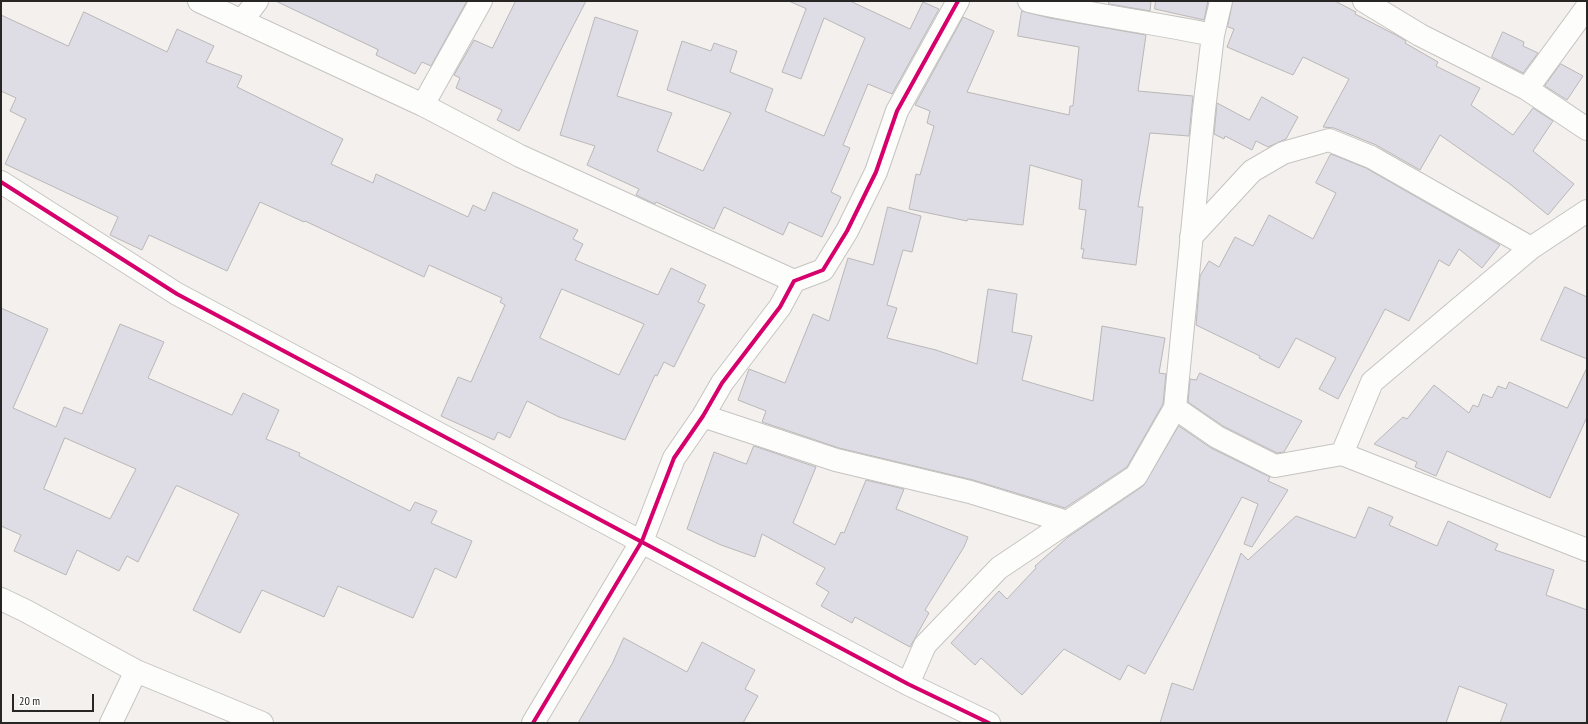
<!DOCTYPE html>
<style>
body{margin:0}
#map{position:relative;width:1588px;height:724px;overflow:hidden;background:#f3f0ed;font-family:"PT Sans Narrow",sans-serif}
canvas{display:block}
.frame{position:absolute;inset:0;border:2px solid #282624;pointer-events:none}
.scale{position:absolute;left:12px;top:694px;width:82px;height:18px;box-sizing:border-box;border:2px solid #282624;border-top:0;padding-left:5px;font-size:12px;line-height:14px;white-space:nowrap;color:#282624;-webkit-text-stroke:3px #fefdfc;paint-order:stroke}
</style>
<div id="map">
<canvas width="1588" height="724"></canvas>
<div class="frame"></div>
<div class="scale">20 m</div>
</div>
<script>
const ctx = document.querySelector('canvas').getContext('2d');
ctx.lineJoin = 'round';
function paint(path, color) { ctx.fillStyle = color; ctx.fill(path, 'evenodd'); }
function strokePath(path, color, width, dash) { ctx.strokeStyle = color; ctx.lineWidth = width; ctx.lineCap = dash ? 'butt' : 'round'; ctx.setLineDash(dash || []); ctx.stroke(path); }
const building = new Path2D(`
 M 276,1 L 467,1 L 431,66 L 422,62 L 415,74 L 376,55 L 378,50 Z
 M 516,1 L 586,1 L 519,131 L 497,120 L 502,110 L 456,88 L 460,78 L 454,75 L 474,40 L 492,48 Z
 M 789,1 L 850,1 L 910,29 L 923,2 L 939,9 L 892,94 L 868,84 L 843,145 L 850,148 L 831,192 L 841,197 L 822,237 L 789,222 L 783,235 L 724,207 L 714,229 L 656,202 L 655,204 L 636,195 L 639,189 L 587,165 L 595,146 L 560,135 L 595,17 L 638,31 L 617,96 L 672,113 L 657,151 L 703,171 L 731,113 L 667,90 L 682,41 L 711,51 L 714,43 L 737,51 L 730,72 L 773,89 L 765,111 L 824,136 L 865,38 L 824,18 L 801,79 L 782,72 L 806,9 Z
 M 1109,1 L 1151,1 L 1150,11 L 1109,4 Z
 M 1156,1 L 1208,1 L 1204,20 L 1155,9 Z
 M 1233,1 L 1335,1 L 1356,12 L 1355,14 L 1396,35 L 1406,41 L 1405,43 L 1438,62 L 1436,66 L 1480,88 L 1471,105 L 1513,135 L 1533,108 L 1553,121 L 1533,151 L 1574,184 L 1548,215 L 1510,184 L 1440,135 L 1420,170 L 1376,145 L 1334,128 L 1323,127 L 1349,79 L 1303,57 L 1293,75 L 1227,47 L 1234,29 L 1228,27 Z
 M 1022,11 L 1050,18 L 1146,35 L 1138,91 L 1193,96 L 1189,136 L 1150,133 L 1138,207 L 1143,207 L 1136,265 L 1082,258 L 1084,249 L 1081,249 L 1086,210 L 1079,209 L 1082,180 L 1030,165 L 1023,225 L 968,219 L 967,221 L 909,209 L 916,174 L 920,175 L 934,126 L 927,123 L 930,111 L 915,105 L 963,17 L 994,31 L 967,92 L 1069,115 L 1070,106 L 1073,106 L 1079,47 L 1018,36 Z
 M 84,12 L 167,52 L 177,29 L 214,46 L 206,62 L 242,76 L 237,87 L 343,139 L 331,164 L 373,183 L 376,174 L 468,217 L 473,205 L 485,211 L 493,192 L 578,230 L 573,239 L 583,244 L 575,260 L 658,295 L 671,268 L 706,285 L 698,302 L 705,305 L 674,367 L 664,362 L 657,376 L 655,375 L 625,440 L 559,417 L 527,401 L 510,438 L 498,432 L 494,440 L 441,416 L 458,377 L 471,382 L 505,305 L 500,302 L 502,298 L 429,265 L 424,277 L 305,221 L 304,222 L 260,202 L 227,271 L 149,235 L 142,250 L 110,235 L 118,217 L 5,164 L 26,119 L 10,111 L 16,98 L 1,91 L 1,15 L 68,46 ZM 562,289 L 644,324 L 619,375 L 540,338 Z
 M 1503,32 L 1524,42 L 1523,46 L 1538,53 L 1523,73 L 1492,57 Z
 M 1561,64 L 1583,76 L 1567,100 L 1545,86 Z
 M 1262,97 L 1298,117 L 1286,139 L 1268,147 L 1256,141 L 1252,150 L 1225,136 L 1224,139 L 1214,134 L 1217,103 L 1249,120 Z
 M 1331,154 L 1366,168 L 1500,245 L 1482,268 L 1459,249 L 1449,266 L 1439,260 L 1409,321 L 1385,309 L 1338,399 L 1319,389 L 1336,358 L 1296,338 L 1279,368 L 1259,358 L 1260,356 L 1196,325 L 1200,276 L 1209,261 L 1219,267 L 1235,237 L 1253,246 L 1269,215 L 1313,239 L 1336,193 L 1316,183 Z
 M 888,207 L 921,216 L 912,252 L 903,250 L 887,305 L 897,308 L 887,338 L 936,350 L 977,364 L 988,289 L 1017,294 L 1012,332 L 1032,336 L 1022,380 L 1093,401 L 1102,326 L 1165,338 L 1159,373 L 1166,374 L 1163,404 L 1127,467 L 1065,508 L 973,480 L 839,448 L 762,422 L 766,411 L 738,400 L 749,369 L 785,383 L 813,314 L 829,321 L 848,258 L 873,265 Z
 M 1565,287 L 1587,297 L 1587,359 L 1541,340 Z
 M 1,308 L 48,329 L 13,408 L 56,427 L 64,407 L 82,414 L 120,324 L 164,342 L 148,378 L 232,415 L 243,393 L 279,410 L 266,439 L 300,453 L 299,456 L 410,511 L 415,502 L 437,511 L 431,523 L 472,541 L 456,578 L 435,568 L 413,618 L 338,586 L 324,617 L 262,590 L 240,633 L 193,610 L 239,514 L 178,486 L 176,486 L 138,562 L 127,556 L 119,571 L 77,550 L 66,575 L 14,551 L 21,535 L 1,526 ZM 65,438 L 136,469 L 110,519 L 44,489 Z
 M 1587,368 L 1587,417 L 1550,498 L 1447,451 L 1436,476 L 1415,467 L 1417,462 L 1374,444 L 1403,417 L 1407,419 L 1434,385 L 1469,413 L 1473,405 L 1478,407 L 1483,394 L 1492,398 L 1498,386 L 1506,389 L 1509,382 L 1567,408 Z
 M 1200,373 L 1302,421 L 1284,452 L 1277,453 L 1223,426 L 1188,402 L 1190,379 L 1196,380 Z
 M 1179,426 L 1211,448 L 1270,477 L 1268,481 L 1288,490 L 1252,547 L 1244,544 L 1258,504 L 1242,497 L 1145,674 L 1128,665 L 1120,680 L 1064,649 L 1022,695 L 981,658 L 975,665 L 951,643 L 999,591 L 1007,599 L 1036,568 L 1035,566 L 1068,537 L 1143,486 Z
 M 754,446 L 816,467 L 793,523 L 835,545 L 841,532 L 844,533 L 866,480 L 904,489 L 896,509 L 968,537 L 964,547 L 925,610 L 929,613 L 910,647 L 855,617 L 852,623 L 821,606 L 829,592 L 816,584 L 825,568 L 762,534 L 755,557 L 721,545 L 687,529 L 714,452 L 746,464 Z
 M 1369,507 L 1393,517 L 1389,525 L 1437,546 L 1448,521 L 1498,544 L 1495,550 L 1554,570 L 1546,595 L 1587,610 L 1587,723 L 1500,723 L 1507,704 L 1459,686 L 1446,723 L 1160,723 L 1172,683 L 1193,690 L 1241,553 L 1248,560 L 1296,516 L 1355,538 Z
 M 624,638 L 687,672 L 702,642 L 755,670 L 745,689 L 758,696 L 743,723 L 578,723 L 612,664 Z`);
paint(building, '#dedce4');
strokePath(building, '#b9b7b7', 1);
const minor = new Path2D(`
 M 199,1 L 423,105 L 520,156 L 794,281
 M 1029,1 C 1090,15 1152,22 1213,35
 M 1364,1 L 1420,35 L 1527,89 L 1587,129
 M 242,21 L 257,1
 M 1527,89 L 1587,7
 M 423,105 L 481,1
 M 1,182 L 177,294 L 908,684 L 989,723
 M 1191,237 L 1252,171 L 1283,153 L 1329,140 L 1371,157 L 1531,248
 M 1175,408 L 1217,437 L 1275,466 L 1342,454 L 1587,550
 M 703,416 L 836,460 L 970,492 L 1067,522
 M 1342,454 L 1372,382 L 1531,248 L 1587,211
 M 1,599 L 26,611 L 136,671 L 262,723
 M 908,684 L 925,645 L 999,568 L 1136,476 L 1175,408 L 1204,110 L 1213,35 L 1221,1
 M 111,723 L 136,671
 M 533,723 L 642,541 L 674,458 L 703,416 L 722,383 L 780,307 L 794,281 L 823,270 L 847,231 L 876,172 L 897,111 L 958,1`);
strokePath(minor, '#c6c4c2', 24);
strokePath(minor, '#fdfdfc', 22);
strokePath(new Path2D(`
 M 1,182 L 177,294 L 908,684 L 989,723
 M 533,723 L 642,541 L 674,458 L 703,416 L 722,383 L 780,307 L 794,281 L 823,270 L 847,231 L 876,172 L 897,111 L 958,1`), '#d6006c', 4);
</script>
